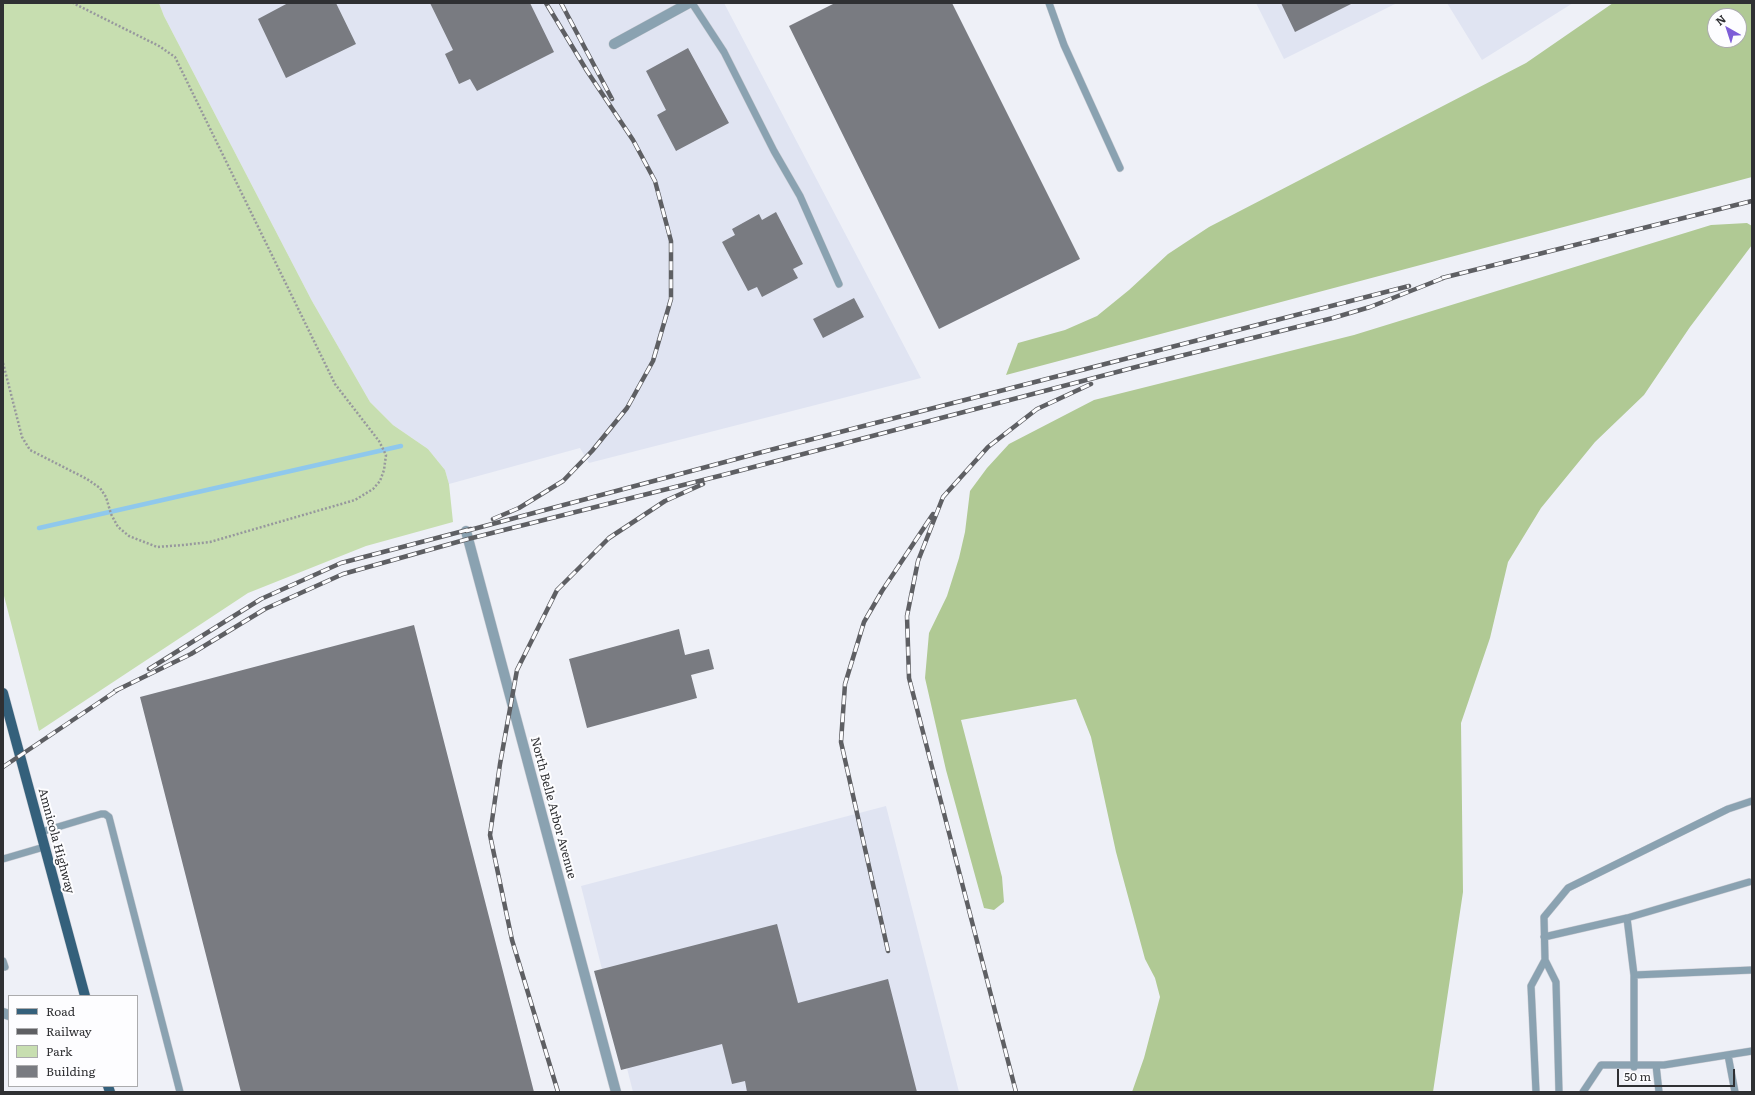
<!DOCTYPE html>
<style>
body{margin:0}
#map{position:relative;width:1755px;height:1095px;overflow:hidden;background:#eef0f7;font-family:Literata,serif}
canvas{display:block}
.frame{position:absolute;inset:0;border:4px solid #2f3033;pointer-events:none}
.legend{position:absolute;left:8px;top:995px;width:130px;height:92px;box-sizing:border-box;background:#fdfdff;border:1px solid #ababad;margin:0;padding:5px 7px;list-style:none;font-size:12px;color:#2f3033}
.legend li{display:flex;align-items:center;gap:8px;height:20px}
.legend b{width:20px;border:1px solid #ababad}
.north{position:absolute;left:1707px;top:8px;width:40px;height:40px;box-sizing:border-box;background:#fdfdff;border:1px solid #ababad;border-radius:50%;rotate:321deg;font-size:11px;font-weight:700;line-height:16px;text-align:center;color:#2f3033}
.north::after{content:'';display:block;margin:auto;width:14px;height:18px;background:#7d5dd7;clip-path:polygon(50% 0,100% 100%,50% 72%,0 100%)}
.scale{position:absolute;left:1617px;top:1069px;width:118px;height:18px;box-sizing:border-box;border:2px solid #2f3033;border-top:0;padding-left:5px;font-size:12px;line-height:14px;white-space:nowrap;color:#2f3033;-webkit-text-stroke:3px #fdfdff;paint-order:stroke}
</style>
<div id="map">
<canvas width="1755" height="1095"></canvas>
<div class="frame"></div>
<ul class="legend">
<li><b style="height:5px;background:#34607b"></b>Road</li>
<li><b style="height:5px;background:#5e5f63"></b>Railway</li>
<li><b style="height:11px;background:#c7deb0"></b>Park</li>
<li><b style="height:11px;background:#797b81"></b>Building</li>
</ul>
<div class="north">N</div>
<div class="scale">50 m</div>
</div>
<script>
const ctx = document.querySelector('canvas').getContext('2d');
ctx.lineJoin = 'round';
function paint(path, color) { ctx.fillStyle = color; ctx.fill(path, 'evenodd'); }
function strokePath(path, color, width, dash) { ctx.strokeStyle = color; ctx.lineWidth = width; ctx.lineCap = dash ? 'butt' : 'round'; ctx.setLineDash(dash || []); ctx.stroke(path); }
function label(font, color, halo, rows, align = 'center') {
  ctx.font = font + ' Literata,serif'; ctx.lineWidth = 4; ctx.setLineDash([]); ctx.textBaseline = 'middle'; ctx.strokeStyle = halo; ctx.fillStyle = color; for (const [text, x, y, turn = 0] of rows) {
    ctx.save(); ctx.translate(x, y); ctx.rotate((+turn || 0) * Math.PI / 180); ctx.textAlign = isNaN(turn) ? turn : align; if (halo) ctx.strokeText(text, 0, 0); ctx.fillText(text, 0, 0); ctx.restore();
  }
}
paint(new Path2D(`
 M 159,3 L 724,3 L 921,378 L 589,463 L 580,448 L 449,484 L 445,470 L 428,449 L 393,425 L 370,402 L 312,301 L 164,16 Z
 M 1256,3 L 1397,3 L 1284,59 Z
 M 1447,3 L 1573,3 L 1482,60 Z
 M 886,806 L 959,1092 L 633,1092 L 581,886 Z`), '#e0e4f2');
paint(new Path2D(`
 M 3,3 L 159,3 L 164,16 L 312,301 L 370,402 L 393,425 L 428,449 L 445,470 L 449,484 L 453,522 L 366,546 L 248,593 L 39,731 L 3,592 Z`), '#c7deb0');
paint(new Path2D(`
 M 1613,3 L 1752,3 L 1752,177 L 1006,375 L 1018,343 L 1065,330 L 1097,316 L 1129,290 L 1168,254 L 1209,227 L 1526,63 ZM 1715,16 L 1739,16 L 1739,40 L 1715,40 Z
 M 1747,223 L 1752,226 L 1752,245 L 1690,327 L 1644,395 L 1595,442 L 1541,508 L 1508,562 L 1490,638 L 1461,723 L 1463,892 L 1433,1092 L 1132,1092 L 1144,1058 L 1160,997 L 1155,978 L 1145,959 L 1116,852 L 1091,737 L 1076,699 L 961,720 L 1002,877 L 1004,902 L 994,910 L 984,908 L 946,770 L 925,678 L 929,633 L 947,596 L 959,558 L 965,532 L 970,491 L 987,468 L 1009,444 L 1094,400 L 1354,335 L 1711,225 Z`), '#b0c994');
strokePath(new Path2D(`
 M 39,528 L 401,446`), '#8fc8ec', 4.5);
paint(new Path2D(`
 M 288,3 L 336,3 L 356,44 L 286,78 L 258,19 Z
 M 430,3 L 530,3 L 554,52 L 477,91 L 470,79 L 459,84 L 445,54 L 453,50 Z
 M 835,3 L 952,3 L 1080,259 L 939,329 L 789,26 Z
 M 1281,3 L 1353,3 L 1295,32 Z
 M 688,48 L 729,123 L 676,151 L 657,115 L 666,110 L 646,71 Z
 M 776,212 L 803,264 L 793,269 L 798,278 L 762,297 L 757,287 L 748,291 L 722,242 L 735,235 L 732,229 L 759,214 L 762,220 Z
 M 854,298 L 864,317 L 823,338 L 813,319 Z
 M 414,625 L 534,1092 L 241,1092 L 140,697 Z
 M 679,629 L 685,655 L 709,649 L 714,669 L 691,675 L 697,698 L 587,728 L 569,659 Z
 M 777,924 L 798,1003 L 888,979 L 917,1092 L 747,1092 L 745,1081 L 732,1084 L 722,1044 L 621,1070 L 594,971 Z`), '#797b81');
const lane = new Path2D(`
 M 692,3 L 724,52 L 774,151 L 800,196 L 839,284
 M 1049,3 L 1064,45 L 1120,168
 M 41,832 L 101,814 L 105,814 L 109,817 L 180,1092
 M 3,859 L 44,847
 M 1627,918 L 1634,975
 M 1544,937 L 1627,918 L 1749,882
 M 3,961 L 5,967 L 3,966
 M 1728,1055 L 1735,1092
 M 1656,1065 L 1659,1092
 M 1634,1067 L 1634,975 L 1752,970
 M 1536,1092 L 1531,986 L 1545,960
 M 1559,1092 L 1556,982 L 1545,960 L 1544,917 L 1568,888 L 1728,809 L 1752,801
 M 1583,1092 L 1601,1065 L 1664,1065 L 1752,1051`);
const street = new Path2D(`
 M 614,44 L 689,3
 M 466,531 L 616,1092
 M 3,1013 L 9,1015`);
const primary = new Path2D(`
 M 3,693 L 85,996
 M 108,1086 L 110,1092`);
strokePath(lane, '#cccdd4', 8);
strokePath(street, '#cccdd4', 11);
strokePath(primary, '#cccdd4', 11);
strokePath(new Path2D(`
 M 3,363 L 22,437 L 30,450 L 87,479 L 100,488 L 106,497 L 111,514 L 118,527 L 129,536 L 157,547 L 183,545 L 210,542 L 355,500 L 373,489 L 380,481 L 384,470 L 386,455 L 379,441 L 335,384 L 175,57 L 159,46 L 73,3`), '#97989d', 2.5, [2, 2]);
strokePath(lane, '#8aa2b1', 7);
strokePath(street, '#8aa2b1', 10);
strokePath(primary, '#34607b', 10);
const rail = new Path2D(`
 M 561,3 L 612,99
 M 1442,278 L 1752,201
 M 493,519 L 519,508 L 563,481 L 592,451 L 627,408 L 653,361 L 671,299 L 671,241 L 655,181 L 633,140 L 587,71 L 546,3
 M 466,531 L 770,450 L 1409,286
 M 149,669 L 261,599 L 341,563 L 471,529
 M 115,691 L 191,654 L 265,609 L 343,574 L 468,539 L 723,475 L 1136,367 L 1333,318 L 1370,307 L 1446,277
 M 3,767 L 119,689
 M 888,951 L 841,742 L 845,684 L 864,622 L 882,591 L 933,514
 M 558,1092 L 512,940 L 490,835 L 500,764 L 517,670 L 557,590 L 609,538 L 665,501 L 703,484
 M 1016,1092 L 909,678 L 907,616 L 918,561 L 943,497 L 988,447 L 1037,409 L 1091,384`);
strokePath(rail, '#5e5f63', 4.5);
strokePath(rail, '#fdfdff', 3, [9]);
label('12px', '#2f3033', '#fdfdff', [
 ["North Belle Arbor Avenue",553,808,75],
 ["Amnicola Highway",56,841,75]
]);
</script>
